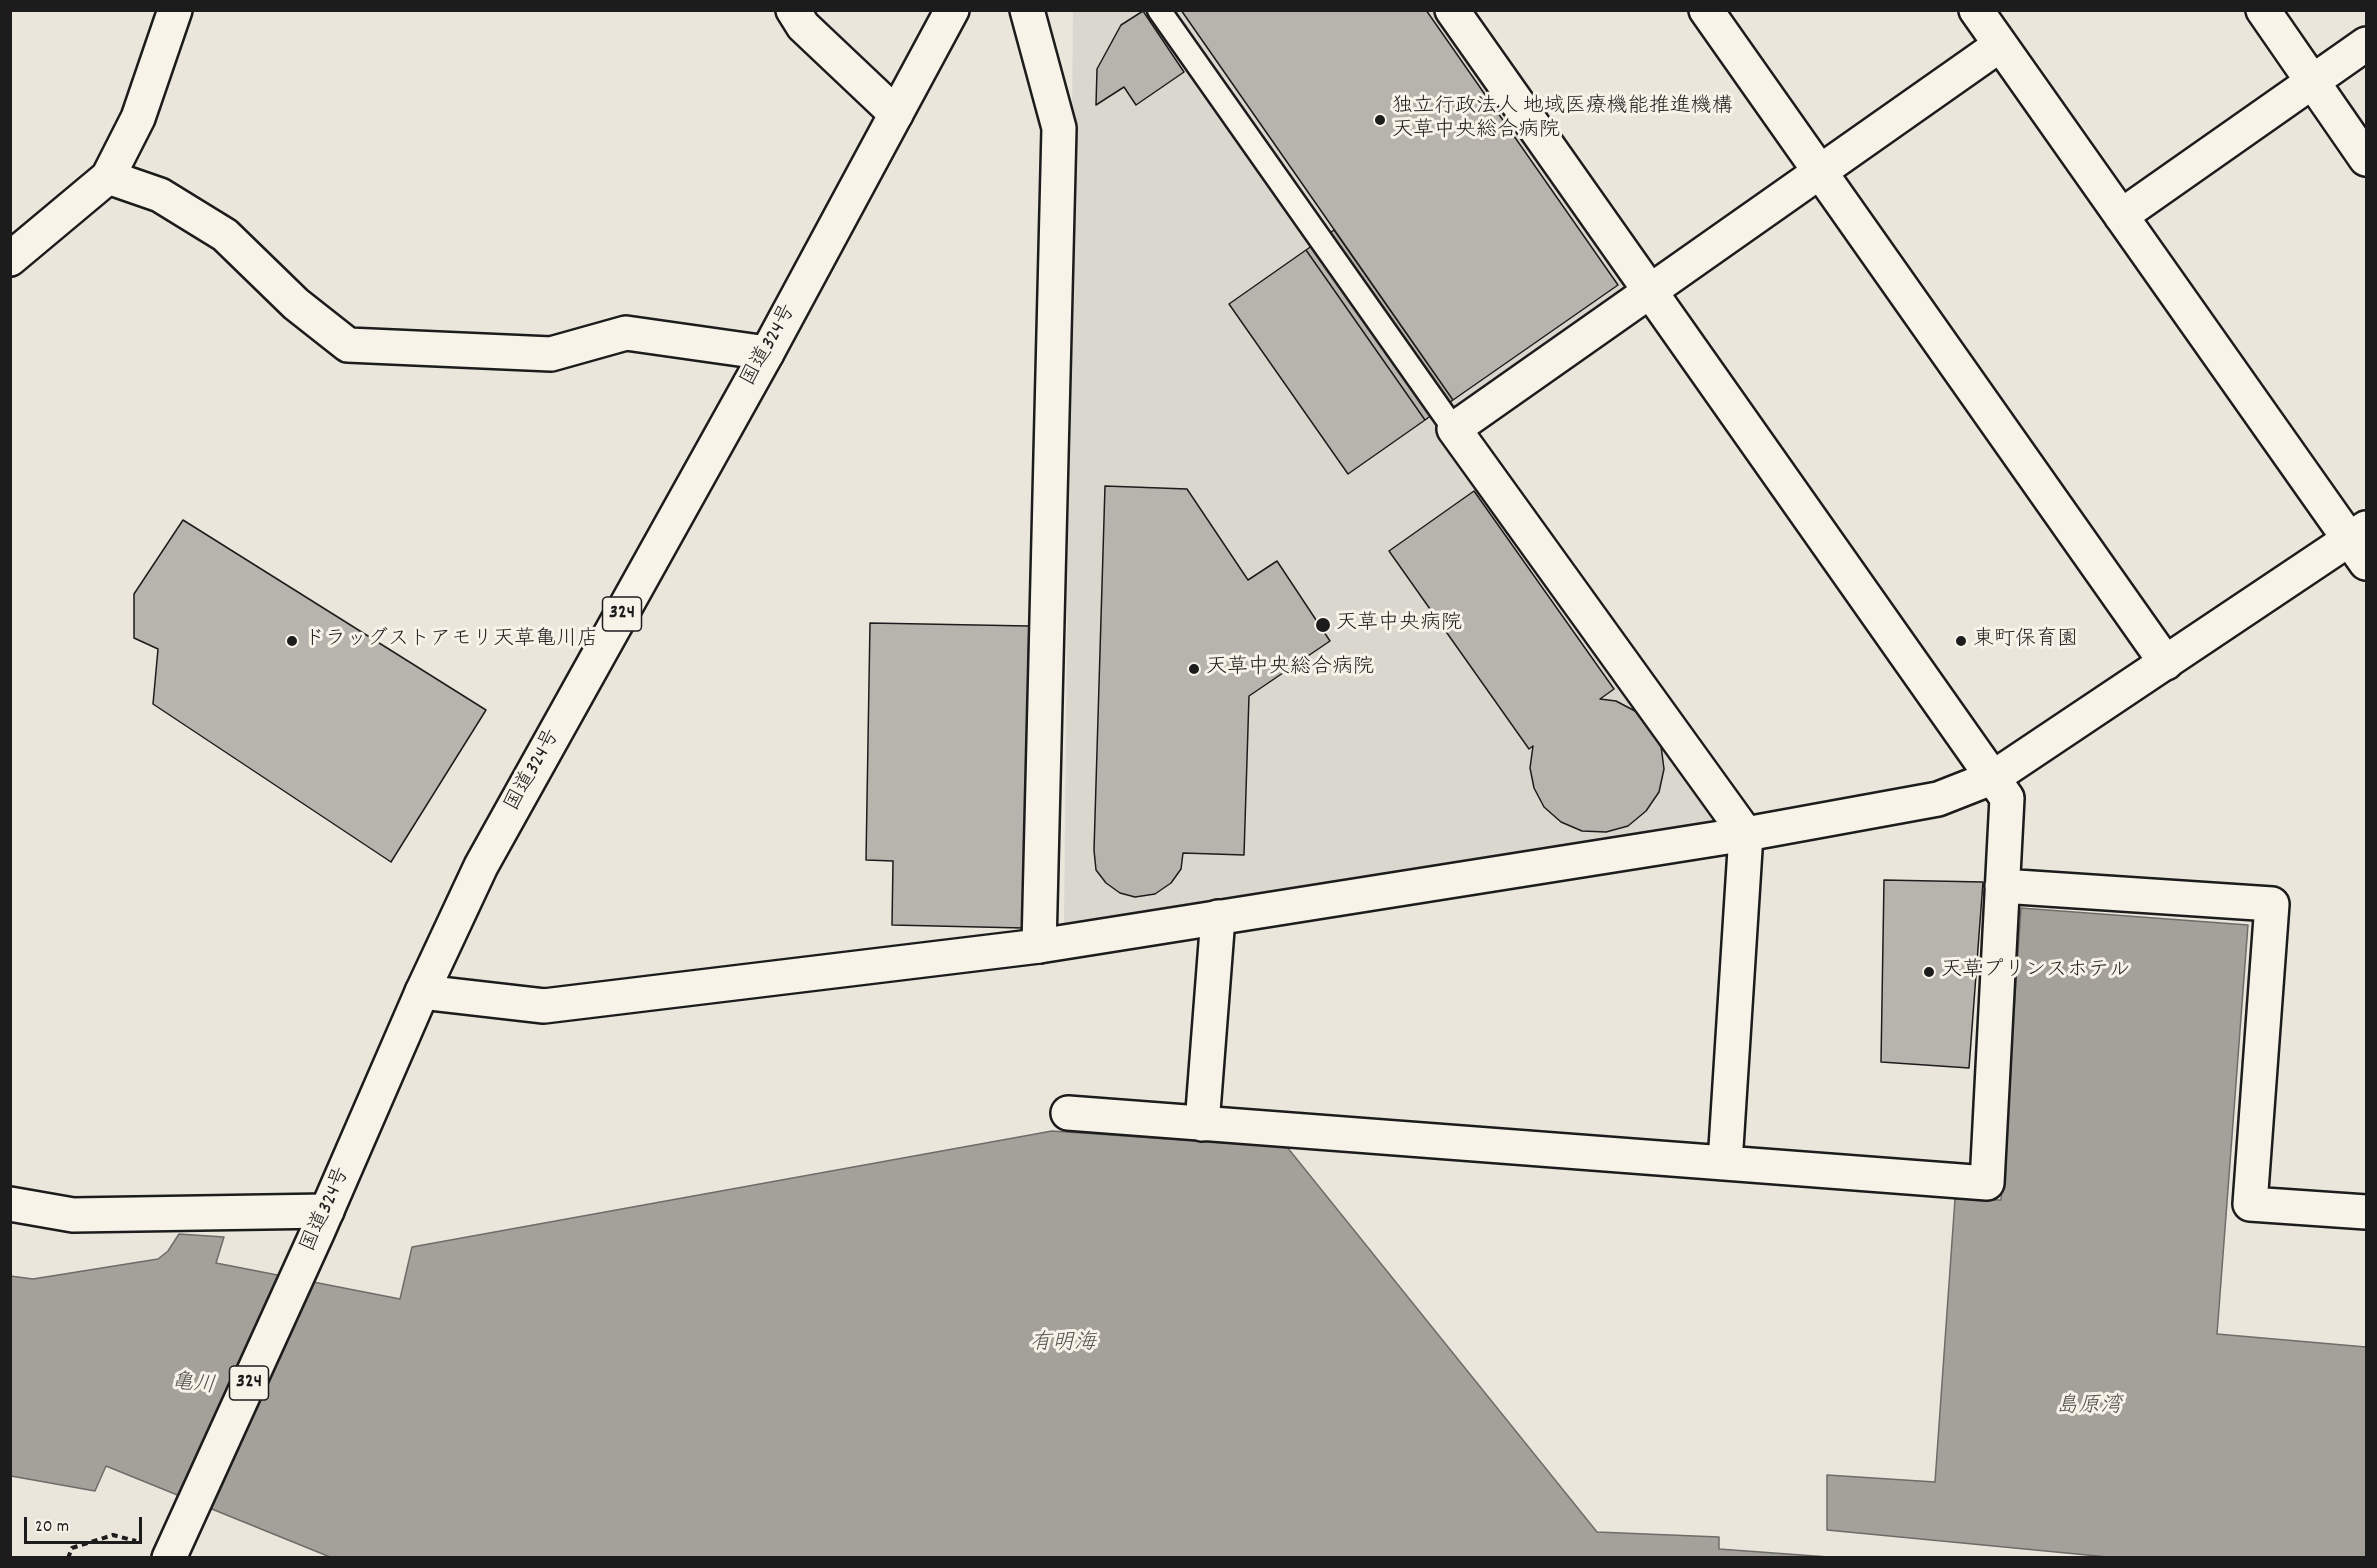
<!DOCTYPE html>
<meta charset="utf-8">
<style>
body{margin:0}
#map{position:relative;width:2377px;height:1568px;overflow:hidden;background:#eae6dc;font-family:Dekko,sans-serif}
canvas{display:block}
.frame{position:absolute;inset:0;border:12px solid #1c1c1c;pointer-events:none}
.scale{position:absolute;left:24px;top:1517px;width:118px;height:27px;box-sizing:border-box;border:3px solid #1c1c1c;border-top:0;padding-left:8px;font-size:18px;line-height:21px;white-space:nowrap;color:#1c1c1c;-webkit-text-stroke:4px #f7f3e8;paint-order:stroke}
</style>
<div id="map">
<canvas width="2377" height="1568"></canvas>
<div class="frame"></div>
<div class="scale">20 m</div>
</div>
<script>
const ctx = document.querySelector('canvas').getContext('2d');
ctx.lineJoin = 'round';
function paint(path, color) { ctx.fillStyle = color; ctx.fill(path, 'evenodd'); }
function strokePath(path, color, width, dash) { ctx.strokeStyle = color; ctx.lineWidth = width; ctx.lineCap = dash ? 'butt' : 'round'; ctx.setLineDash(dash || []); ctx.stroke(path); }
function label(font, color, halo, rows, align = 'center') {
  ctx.font = font + ' Dekko,"Klee One",sans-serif'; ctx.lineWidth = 6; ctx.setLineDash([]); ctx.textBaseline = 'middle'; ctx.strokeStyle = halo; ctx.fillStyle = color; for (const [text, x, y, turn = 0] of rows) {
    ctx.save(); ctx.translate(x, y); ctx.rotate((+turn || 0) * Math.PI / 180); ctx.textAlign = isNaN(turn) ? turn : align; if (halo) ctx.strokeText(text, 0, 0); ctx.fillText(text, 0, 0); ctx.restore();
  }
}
paint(new Path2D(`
 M 1073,11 L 1438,11 L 1632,287 L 1436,426 L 1722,824 L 1064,926 Z`), '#dad7ce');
const water = new Path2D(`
 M 2021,908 L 2248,925 L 2217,1334 L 2366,1347 L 2366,1557 L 2108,1557 L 1827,1530 L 1827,1475 L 1935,1482 L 1955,1199 L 2001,1200 Z
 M 1052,1131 L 1287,1147 L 1597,1532 L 1719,1537 L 1719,1549 L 1829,1557 L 330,1557 L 106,1466 L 95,1491 L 11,1476 L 10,1276 L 33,1279 L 158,1259 L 168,1251 L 179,1234 L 224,1237 L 216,1263 L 400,1299 L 412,1247 Z`);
paint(water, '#a3a19a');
strokePath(water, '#6d6c68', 1.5);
const building = new Path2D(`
 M 1181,10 L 1426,10 L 1618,285 L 1453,400 Z
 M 1143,11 L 1184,72 L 1136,105 L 1124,87 L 1096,105 L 1097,69 L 1121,25 Z
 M 1334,230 L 1453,400 L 1425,420 L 1306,250 Z
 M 1306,250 L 1425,420 L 1348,474 L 1229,304 Z
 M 1105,486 L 1187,489 L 1248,580 L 1277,561 L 1330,641 L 1249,696 L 1244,855 L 1183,853 L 1181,869 L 1171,883 L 1155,894 L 1135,897 L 1120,893 L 1106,883 L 1096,870 L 1094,850 Z
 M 1474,491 L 1614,689 L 1600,699 L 1616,701 L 1635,711 L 1650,725 L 1661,746 L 1664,769 L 1659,792 L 1646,811 L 1628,826 L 1606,832 L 1582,831 L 1561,822 L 1544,807 L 1534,788 L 1530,768 L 1533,746 L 1529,749 L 1389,551 Z
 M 183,520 L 486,710 L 391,862 L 153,704 L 158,649 L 134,638 L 134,594 Z
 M 870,623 L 1029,626 L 1023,928 L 892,925 L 893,861 L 866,860 Z
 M 1884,880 L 1983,882 L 1969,1068 L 1881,1062 Z`);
paint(building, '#b6b4ac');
strokePath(building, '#1c1c1c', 1.5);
const service = new Path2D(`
 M 1159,10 L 1454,429`);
const minor = new Path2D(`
 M 793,10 L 803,26 L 896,114
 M 1027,10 L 1059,128 L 1039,946
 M 1706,10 L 2166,663
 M 1976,10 L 2366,563
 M 2263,10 L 2366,159
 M 108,177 L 160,195 L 225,235 L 296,304 L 348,345 L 551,354 L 626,333 L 767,353
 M 2121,216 L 2366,44
 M 10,259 L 108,177 L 138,118 L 175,10
 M 2002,886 L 2272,904 L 2250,1204 L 2366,1212
 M 1068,1113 L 1987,1183 L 2007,798 L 1452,10
 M 1202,1124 L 1218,917
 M 1725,1163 L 1746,834 L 1454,429 L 2000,45
 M 10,1204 L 73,1215 L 327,1211`);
const tertiary = new Path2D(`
 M 422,992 L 544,1006 L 1039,946 L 1746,834 L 1938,799 L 1994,777 L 2366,528`);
const trunk = new Path2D(`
 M 169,1558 L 318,1231 L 422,992 L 481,866 L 767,353 L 952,10`);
strokePath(service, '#1c1c1c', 27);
strokePath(minor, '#1c1c1c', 38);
strokePath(tertiary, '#1c1c1c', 38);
strokePath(trunk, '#1c1c1c', 38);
strokePath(new Path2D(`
 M 68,1558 L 72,1548 L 113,1535 L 136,1541`), '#1c1c1c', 4, [6, 4.5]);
strokePath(service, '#f7f3e8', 22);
strokePath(minor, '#f7f3e8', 33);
strokePath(tertiary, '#f7f3e8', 33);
strokePath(trunk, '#f7f3e8', 33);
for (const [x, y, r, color] of [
 [1380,120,6,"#1c1c1c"],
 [1323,625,8,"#1c1c1c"],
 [292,641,6,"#1c1c1c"],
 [1961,641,6,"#1c1c1c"],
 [1194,669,6,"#1c1c1c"],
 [1929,972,6,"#1c1c1c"]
]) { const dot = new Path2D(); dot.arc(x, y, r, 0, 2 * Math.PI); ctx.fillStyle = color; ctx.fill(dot); strokePath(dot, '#f7f3e8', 2); }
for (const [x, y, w] of [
 [622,614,39],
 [249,1383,39]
]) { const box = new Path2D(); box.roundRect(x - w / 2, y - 17, w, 34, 4.5); ctx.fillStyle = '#f7f3e8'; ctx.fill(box); strokePath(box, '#1c1c1c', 1.5); }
label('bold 20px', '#1c1c1c', null, [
 ["324",622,614],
 ["324",249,1383]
]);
label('21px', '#1c1c1c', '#f7f3e8', [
 ["独立行政法人 地域医療機能推進機構",1392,108],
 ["天草中央総合病院",1392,132],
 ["天草中央病院",1336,625],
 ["ドラッグストアモリ天草亀川店",304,641],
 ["東町保育園",1973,641],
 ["天草中央総合病院",1206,669],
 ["天草プリンスホテル",1941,972]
], 'left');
label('21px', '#1c1c1c', '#f7f3e8', [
 ["国道324号",770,346,-61],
 ["国道324号",534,771,-61],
 ["国道324号",327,1210,-66]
]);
label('italic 22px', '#52514e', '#f7f3e8', [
 ["有明海",1063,1345],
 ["亀川",193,1386,6],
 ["島原湾",2089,1408]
]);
</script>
